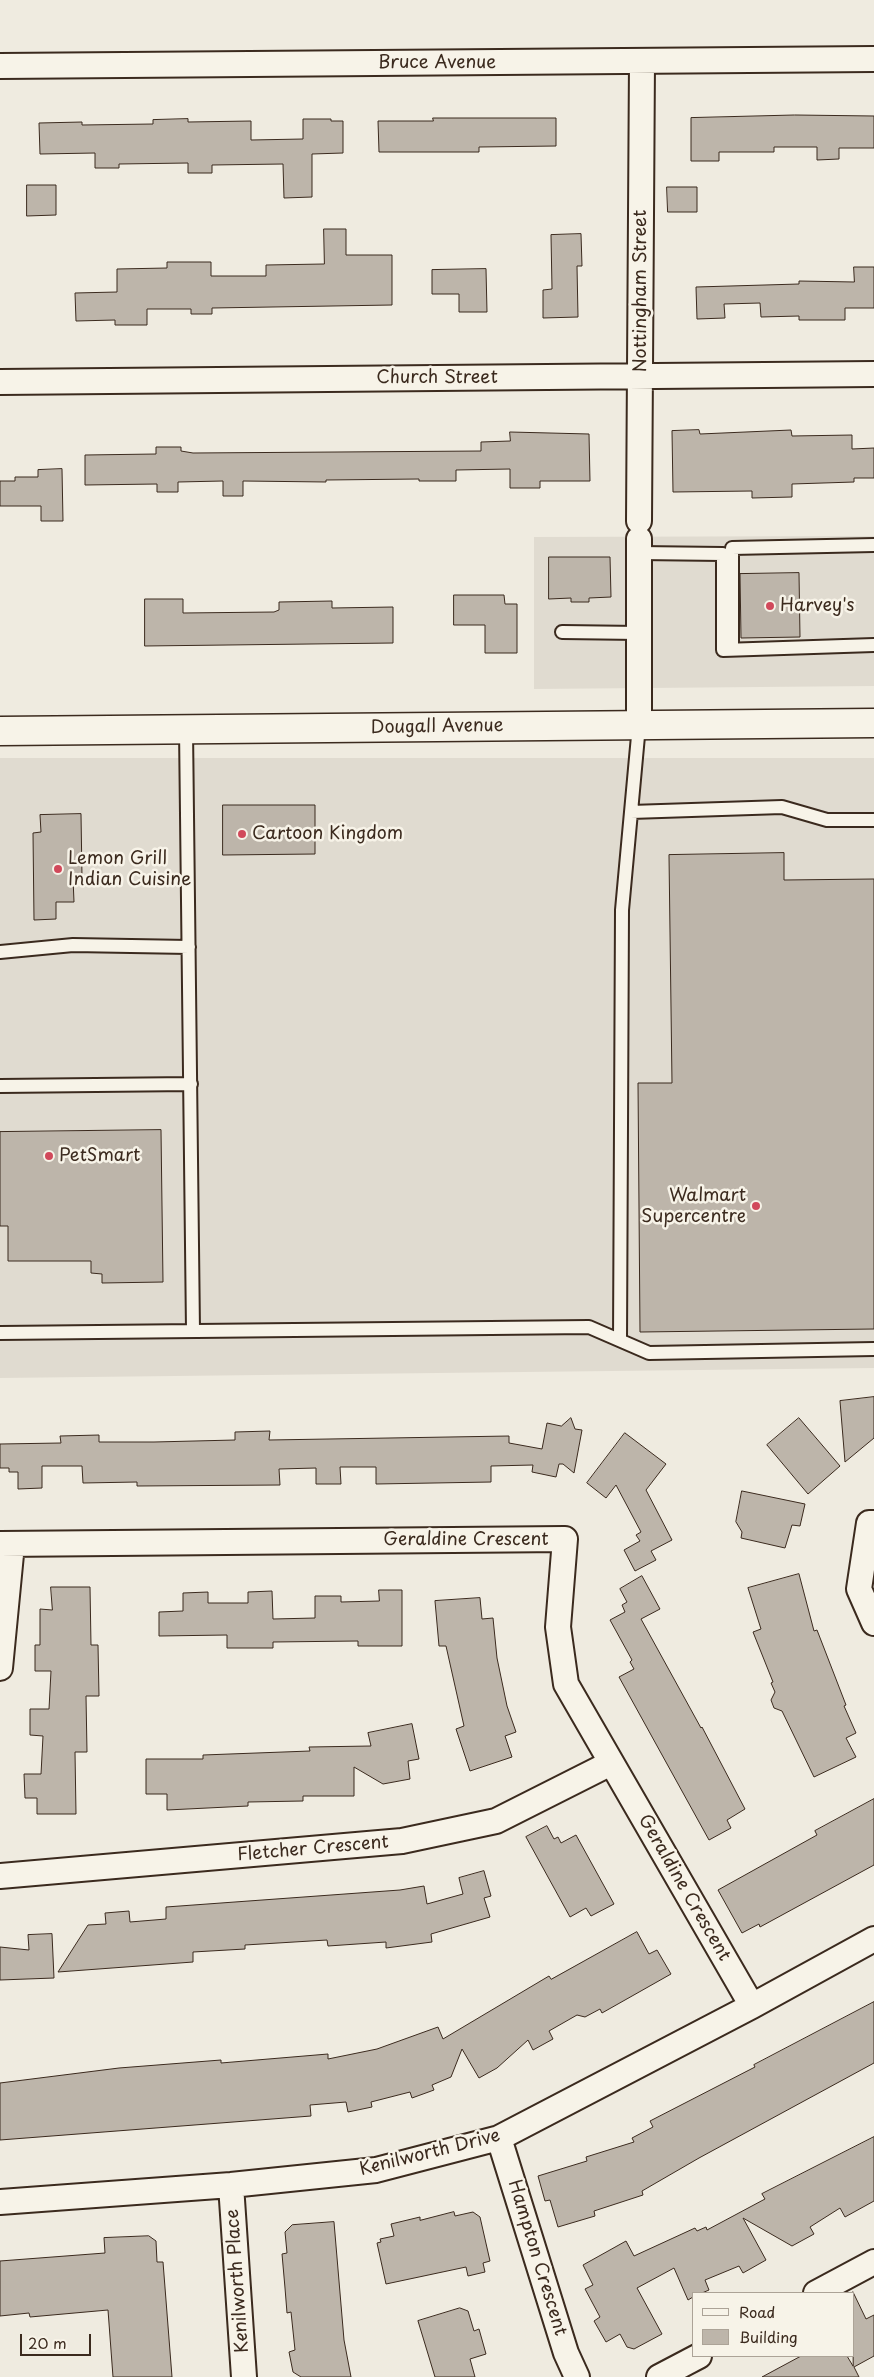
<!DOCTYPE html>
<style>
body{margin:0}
#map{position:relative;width:874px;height:2377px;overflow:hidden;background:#efebe0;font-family:"Playpen Sans",sans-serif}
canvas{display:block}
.legend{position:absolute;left:692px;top:2292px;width:162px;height:65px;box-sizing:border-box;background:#f7f3e8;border:1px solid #aca397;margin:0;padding:6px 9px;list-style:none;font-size:15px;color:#3b2a1e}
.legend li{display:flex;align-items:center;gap:10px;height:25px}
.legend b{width:25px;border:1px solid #aca397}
.scale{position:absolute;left:20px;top:2334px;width:71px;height:22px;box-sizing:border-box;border:2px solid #3b2a1e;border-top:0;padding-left:6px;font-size:15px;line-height:18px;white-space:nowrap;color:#3b2a1e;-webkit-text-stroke:4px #f7f3e8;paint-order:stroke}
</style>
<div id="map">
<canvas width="874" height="2377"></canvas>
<ul class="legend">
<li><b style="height:6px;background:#f7f3e8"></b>Road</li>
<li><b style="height:14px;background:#bdb5aa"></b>Building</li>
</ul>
<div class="scale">20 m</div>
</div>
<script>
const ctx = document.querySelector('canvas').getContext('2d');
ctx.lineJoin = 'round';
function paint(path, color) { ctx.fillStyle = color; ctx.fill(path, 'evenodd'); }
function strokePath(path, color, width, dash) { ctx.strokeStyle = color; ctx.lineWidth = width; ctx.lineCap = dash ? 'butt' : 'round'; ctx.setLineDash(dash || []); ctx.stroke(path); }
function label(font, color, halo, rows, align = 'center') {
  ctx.font = font + ' "Playpen Sans",sans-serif'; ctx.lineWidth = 5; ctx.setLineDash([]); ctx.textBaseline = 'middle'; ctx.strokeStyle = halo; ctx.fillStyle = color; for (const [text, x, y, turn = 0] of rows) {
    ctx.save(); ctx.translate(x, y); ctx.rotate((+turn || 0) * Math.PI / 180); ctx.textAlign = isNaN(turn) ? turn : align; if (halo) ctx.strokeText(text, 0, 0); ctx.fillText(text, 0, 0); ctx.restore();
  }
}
paint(new Path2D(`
 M 874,536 L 874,686 L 534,689 L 534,537 Z
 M 0,758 L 874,758 L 874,1368 L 0,1378 Z`), '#e0dbd0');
const building = new Path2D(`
 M 795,115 L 874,116 L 874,148 L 839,148 L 839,159 L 817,160 L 817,147 L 774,147 L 774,152 L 719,152 L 719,161 L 691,161 L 691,118 Z
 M 433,118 L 556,118 L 556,146 L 479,147 L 479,152 L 379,152 L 378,121 L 433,121 Z
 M 188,119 L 188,122 L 251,121 L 251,140 L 303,139 L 303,119 L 331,119 L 331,121 L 343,121 L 343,153 L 312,154 L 312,197 L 284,198 L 283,164 L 212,165 L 212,173 L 188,173 L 188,163 L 119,164 L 119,168 L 95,168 L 95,153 L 40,154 L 39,123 L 82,122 L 82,125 L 153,124 L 153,120 Z
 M 27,185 L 56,185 L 56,215 L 27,216 Z
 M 667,187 L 697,187 L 697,212 L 668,212 Z
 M 324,229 L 346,229 L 346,255 L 392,255 L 392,305 L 212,308 L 212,314 L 191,314 L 191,309 L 147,309 L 147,325 L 115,325 L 115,320 L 76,321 L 75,293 L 117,292 L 117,269 L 167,268 L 167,262 L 211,262 L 211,276 L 266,276 L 266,265 L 324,264 Z
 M 581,234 L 582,266 L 577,266 L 578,317 L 543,318 L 543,290 L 552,289 L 551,235 Z
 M 854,267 L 874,267 L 874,308 L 845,308 L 845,320 L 799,320 L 799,316 L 761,317 L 760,303 L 724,304 L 725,318 L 697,319 L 696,287 L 799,284 L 799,281 L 854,282 Z
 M 486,269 L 487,312 L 459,312 L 459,294 L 432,294 L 432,270 Z
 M 699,430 L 700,434 L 791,430 L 792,436 L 852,435 L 852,449 L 874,448 L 874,478 L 854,478 L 854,482 L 792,484 L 792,497 L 752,498 L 752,491 L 673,492 L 672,431 Z
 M 510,432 L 589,434 L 590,481 L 540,481 L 540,488 L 510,488 L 510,469 L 456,470 L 456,481 L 419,481 L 419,479 L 326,480 L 326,482 L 243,481 L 243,496 L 223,496 L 223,481 L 178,482 L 178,492 L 157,492 L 157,484 L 85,485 L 85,455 L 156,454 L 156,447 L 181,447 L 181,451 L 193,453 L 481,451 L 481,442 L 510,441 Z
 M 62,469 L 63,521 L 41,521 L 41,506 L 0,506 L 0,481 L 15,481 L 15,477 L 38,477 L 38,470 Z
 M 549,557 L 610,557 L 611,597 L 589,598 L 589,602 L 571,602 L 571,598 L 549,599 Z
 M 799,573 L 800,637 L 741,638 L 740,574 Z
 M 454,595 L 504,595 L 505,604 L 517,604 L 517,653 L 485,653 L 485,625 L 454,625 Z
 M 145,599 L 183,599 L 183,613 L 274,612 L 279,610 L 279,602 L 332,601 L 332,608 L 393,607 L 393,643 L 145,646 Z
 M 223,805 L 315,805 L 315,854 L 223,855 Z
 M 81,814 L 82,877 L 73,878 L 74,902 L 56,902 L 56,919 L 34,920 L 33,833 L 41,832 L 40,815 Z
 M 784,853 L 784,880 L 874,879 L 874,1329 L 640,1332 L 638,1083 L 672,1083 L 669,855 Z
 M 161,1130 L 163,1282 L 102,1283 L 102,1274 L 91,1273 L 91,1261 L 8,1261 L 8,1226 L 0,1226 L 0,1132 Z
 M 874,1397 L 874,1438 L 845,1462 L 840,1401 Z
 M 571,1418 L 575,1429 L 582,1430 L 574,1473 L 563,1464 L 559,1464 L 556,1477 L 532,1472 L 533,1465 L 491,1466 L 491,1482 L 376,1484 L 376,1467 L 340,1467 L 341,1484 L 316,1484 L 316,1468 L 279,1469 L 280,1485 L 137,1486 L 137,1482 L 83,1483 L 82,1466 L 42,1466 L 42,1488 L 18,1489 L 18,1472 L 9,1472 L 9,1468 L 0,1468 L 0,1444 L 61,1443 L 60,1436 L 99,1435 L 99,1442 L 154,1442 L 235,1440 L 235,1432 L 270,1431 L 269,1440 L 509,1436 L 509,1443 L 542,1449 L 547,1423 L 561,1426 Z
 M 799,1418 L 840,1466 L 808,1494 L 767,1445 Z
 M 625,1433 L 666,1464 L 646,1490 L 672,1540 L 651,1551 L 656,1560 L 635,1571 L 624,1550 L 640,1541 L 636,1535 L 641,1532 L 616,1485 L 606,1498 L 587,1483 Z
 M 742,1491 L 805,1504 L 800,1526 L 792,1525 L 785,1548 L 741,1538 L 742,1532 L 736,1522 Z
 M 799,1574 L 814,1631 L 817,1630 L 846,1705 L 844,1706 L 856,1733 L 846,1738 L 856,1757 L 814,1777 L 782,1711 L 774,1708 L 771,1700 L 775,1692 L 771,1683 L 773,1682 L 753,1632 L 761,1629 L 748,1588 Z
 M 642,1576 L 660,1609 L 641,1619 L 701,1728 L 702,1727 L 745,1809 L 727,1820 L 731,1828 L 709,1840 L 619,1677 L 634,1669 L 630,1662 L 632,1660 L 610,1620 L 625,1612 L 622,1605 L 627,1602 L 620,1589 Z
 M 51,1587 L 90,1587 L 91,1645 L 98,1645 L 99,1696 L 86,1696 L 87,1752 L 75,1752 L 76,1814 L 37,1814 L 37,1798 L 25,1798 L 24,1774 L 41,1774 L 43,1736 L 30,1735 L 30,1709 L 49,1709 L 51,1671 L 35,1671 L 35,1645 L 40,1645 L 40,1609 L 52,1610 Z
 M 379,1590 L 402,1590 L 402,1646 L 358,1646 L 358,1641 L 273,1642 L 273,1648 L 227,1648 L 227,1635 L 159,1636 L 159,1612 L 183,1611 L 183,1593 L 208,1592 L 208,1603 L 248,1603 L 248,1592 L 272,1591 L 273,1619 L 315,1618 L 315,1596 L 341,1596 L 341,1602 L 379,1601 Z
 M 480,1598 L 482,1619 L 493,1618 L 497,1658 L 507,1706 L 516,1732 L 505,1736 L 512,1757 L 470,1771 L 456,1729 L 464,1726 L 446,1646 L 439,1646 L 435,1601 Z
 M 412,1724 L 419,1759 L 408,1761 L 410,1779 L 383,1784 L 354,1767 L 354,1796 L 303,1796 L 303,1801 L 248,1802 L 248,1806 L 167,1810 L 167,1794 L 146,1794 L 146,1759 L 203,1759 L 203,1755 L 310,1751 L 309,1747 L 371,1746 L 368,1733 Z
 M 874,1799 L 874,1865 L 760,1927 L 759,1924 L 742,1933 L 718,1890 L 817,1835 L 815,1831 Z
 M 547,1826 L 554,1839 L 558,1837 L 561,1843 L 576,1835 L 614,1904 L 591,1916 L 586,1908 L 570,1917 L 526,1837 Z
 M 484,1871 L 491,1896 L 484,1898 L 490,1917 L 431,1934 L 432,1942 L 386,1948 L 386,1942 L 328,1946 L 327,1940 L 245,1945 L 245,1949 L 193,1952 L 193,1962 L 58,1972 L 88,1925 L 106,1924 L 105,1913 L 129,1911 L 130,1922 L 166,1919 L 166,1907 L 400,1890 L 424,1886 L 427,1904 L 463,1894 L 459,1878 Z
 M 637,1932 L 649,1954 L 657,1950 L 671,1974 L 602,2013 L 600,2009 L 585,2017 L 577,2015 L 549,2031 L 553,2039 L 533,2050 L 528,2040 L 497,2068 L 479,2078 L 462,2049 L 451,2077 L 432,2085 L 434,2090 L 412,2098 L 410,2092 L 371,2102 L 372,2107 L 348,2112 L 346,2102 L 310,2105 L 311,2116 L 0,2140 L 0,2083 L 119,2068 L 221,2060 L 221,2063 L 328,2054 L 328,2059 L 377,2049 L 438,2027 L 443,2039 L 549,1976 L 551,1979 Z
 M 52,1934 L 54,1978 L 0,1980 L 0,1947 L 29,1950 L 28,1935 Z
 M 874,2002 L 874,2063 L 699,2158 L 642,2191 L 643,2195 L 594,2211 L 595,2216 L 558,2227 L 550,2200 L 545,2201 L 538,2176 L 587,2161 L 586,2157 L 634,2142 L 632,2138 L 653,2127 L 650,2121 L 755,2067 L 754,2065 Z
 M 874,2137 L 874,2201 L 845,2217 L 840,2208 L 810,2227 L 814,2234 L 792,2246 L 743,2218 L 766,2260 L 743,2273 L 739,2266 L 705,2280 L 709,2290 L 702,2293 L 693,2293 L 693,2297 L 688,2300 L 674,2268 L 637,2288 L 662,2334 L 634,2349 L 627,2347 L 620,2334 L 606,2342 L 594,2321 L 600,2317 L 585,2289 L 593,2285 L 583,2265 L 626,2241 L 634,2256 L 695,2228 L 697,2231 L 706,2227 L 707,2230 L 765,2199 L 762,2194 Z
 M 454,2212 L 455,2216 L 473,2212 L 480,2217 L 490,2261 L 483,2263 L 485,2272 L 468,2276 L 466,2267 L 386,2284 L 377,2243 L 381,2242 L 380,2239 L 394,2236 L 391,2224 L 420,2217 L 420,2220 Z
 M 334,2222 L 344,2340 L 351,2377 L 301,2377 L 293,2372 L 289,2352 L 295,2350 L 291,2312 L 287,2313 L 285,2288 L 282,2254 L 287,2253 L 285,2232 L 292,2225 Z
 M 149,2236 L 156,2241 L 157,2262 L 163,2262 L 172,2377 L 113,2377 L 108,2310 L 30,2317 L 29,2313 L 0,2316 L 0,2261 L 105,2253 L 104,2238 Z
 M 853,2292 L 866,2319 L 874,2315 L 874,2356 L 854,2367 L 859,2377 L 762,2377 L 801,2356 L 847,2356 L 853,2366 Z
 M 460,2308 L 468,2311 L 474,2331 L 479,2329 L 486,2354 L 470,2359 L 475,2377 L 435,2377 L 418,2321 Z`);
paint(building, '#bdb5aa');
strokePath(building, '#3b2a1e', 1);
const lane = new Path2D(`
 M 639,553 L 723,554 L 723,650 L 874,645
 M 562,632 L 639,633
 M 732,649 L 732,548 L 874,545
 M 186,729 L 193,1331
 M 631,812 L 782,807 L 827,820 L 874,820
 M 0,952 L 73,945 L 189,947
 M 0,1086 L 191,1084
 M 0,1333 L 589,1327 L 649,1353 L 874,1349
 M 620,1340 L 622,910 L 639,725`);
const street = new Path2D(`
 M 0,66 L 874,59
 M 0,382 L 874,374
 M 639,521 L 642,61
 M 639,725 L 639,539
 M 874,1523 L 869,1523 L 859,1589 L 874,1623
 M 0,1544 L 565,1539 L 558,1627 L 566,1684 L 752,2006
 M 0,1668 L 12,1544
 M 0,1876 L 402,1841 L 496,1821 L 611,1763
 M 499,2138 L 566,2353 L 577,2377
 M 231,2185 L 244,2377
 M 0,2202 L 231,2185 L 376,2170 L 499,2138 L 752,2006 L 874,1939
 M 816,2293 L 874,2262
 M 659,2377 L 699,2356`);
const primary = new Path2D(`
 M 0,731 L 874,723`);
strokePath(lane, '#3b2a1e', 16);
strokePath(street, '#3b2a1e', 28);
strokePath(primary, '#3b2a1e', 31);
strokePath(lane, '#f7f3e8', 12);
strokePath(street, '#f7f3e8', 24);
strokePath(primary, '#f7f3e8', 28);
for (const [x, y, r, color] of [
 [770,606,5,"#d1495b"],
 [242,834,5,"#d1495b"],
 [58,869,5,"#d1495b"],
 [49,1156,5,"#d1495b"],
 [756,1206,5,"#d1495b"]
]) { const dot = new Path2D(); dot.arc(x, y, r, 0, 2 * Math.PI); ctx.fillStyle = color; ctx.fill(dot); strokePath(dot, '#f7f3e8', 2); }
label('18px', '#3b2a1e', '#f7f3e8', [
 ["Bruce Avenue",437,63],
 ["Nottingham Street",641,291,-90],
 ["Church Street",437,378],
 ["Dougall Avenue",437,727,-1],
 ["Geraldine Crescent",466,1540],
 ["Fletcher Crescent",313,1849,-5],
 ["Geraldine Crescent",684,1888,60],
 ["Kenilworth Drive",430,2153,-14],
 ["Hampton Crescent",537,2258,73],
 ["Kenilworth Place",238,2281,-94]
]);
label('18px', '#3b2a1e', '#f7f3e8', [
 ["Harvey's",780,606],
 ["Cartoon Kingdom",252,834],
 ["Lemon Grill",68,859],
 ["Indian Cuisine",68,880],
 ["PetSmart",59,1156],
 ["Walmart",746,1196,"right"],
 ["Supercentre",746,1217,"right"]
], 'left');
</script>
